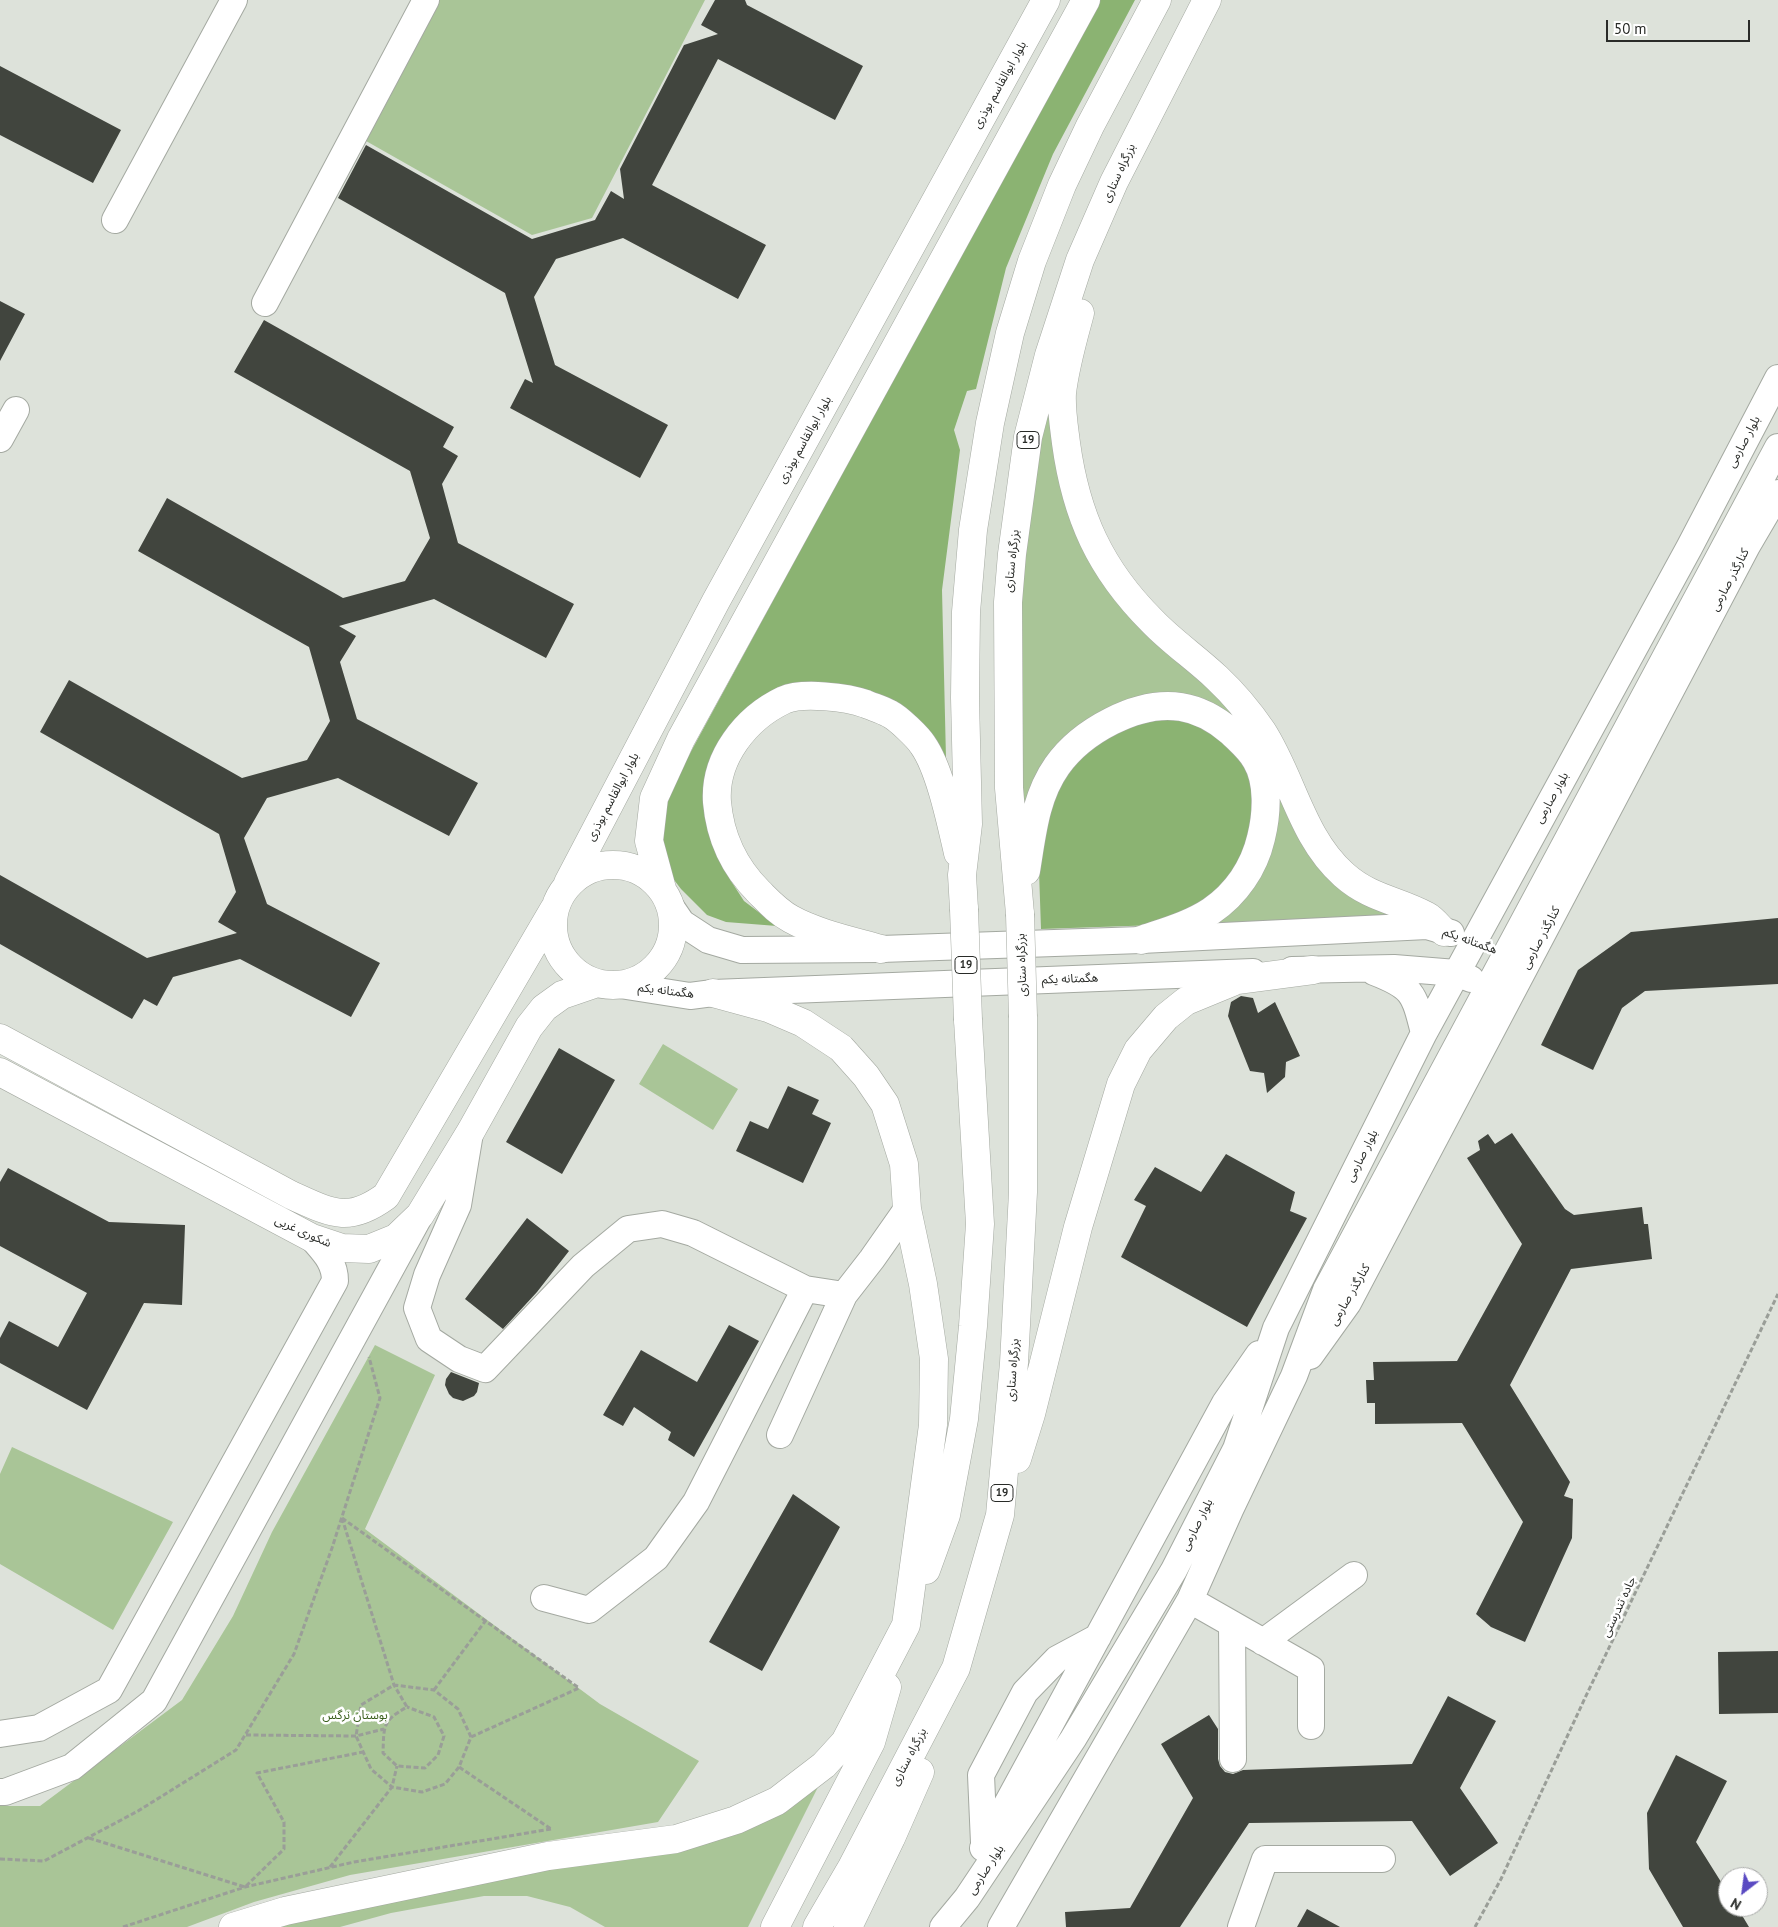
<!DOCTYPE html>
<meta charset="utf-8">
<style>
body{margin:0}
#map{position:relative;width:1778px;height:1927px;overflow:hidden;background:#dde2da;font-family:"PT Sans",sans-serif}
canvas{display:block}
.north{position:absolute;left:1718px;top:1867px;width:50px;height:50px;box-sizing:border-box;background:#fff;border:1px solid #a9aaa9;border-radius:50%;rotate:210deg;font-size:14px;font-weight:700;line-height:20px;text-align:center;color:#292b28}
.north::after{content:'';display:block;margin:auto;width:18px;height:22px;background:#5a4ac2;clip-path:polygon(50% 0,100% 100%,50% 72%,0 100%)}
.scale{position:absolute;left:1606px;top:20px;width:144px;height:22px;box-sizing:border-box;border:2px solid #292b28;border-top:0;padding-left:6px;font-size:15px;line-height:18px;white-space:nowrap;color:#292b28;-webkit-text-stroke:4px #fff;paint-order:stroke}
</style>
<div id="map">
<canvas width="1778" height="1927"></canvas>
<div class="north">N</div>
<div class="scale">50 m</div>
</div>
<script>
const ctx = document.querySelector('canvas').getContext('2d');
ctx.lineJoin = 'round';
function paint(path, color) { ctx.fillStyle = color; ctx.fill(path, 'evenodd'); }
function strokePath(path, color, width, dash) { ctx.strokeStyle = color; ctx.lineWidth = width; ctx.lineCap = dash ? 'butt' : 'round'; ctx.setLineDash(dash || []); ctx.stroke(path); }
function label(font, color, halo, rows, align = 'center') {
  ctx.font = font + ' "PT Sans","Noto Sans Arabic",sans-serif'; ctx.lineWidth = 5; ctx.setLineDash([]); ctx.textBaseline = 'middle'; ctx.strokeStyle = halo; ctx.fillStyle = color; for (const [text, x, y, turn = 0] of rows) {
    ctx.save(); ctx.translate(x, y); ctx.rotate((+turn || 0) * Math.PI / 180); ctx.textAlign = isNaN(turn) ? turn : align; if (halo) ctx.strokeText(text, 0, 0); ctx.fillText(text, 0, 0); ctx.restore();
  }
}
paint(new Path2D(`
 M 434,0 L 705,0 L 592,218 L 532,235 L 359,137 Z
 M 1069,330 L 1078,518 L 1256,740 L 1023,841 L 1016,617 L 1039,435 Z
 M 1265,752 L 1301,828 L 1408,917 L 1202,924 Z
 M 663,1044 L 738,1089 L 713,1130 L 639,1084 Z
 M 375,1345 L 435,1375 L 365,1529 L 600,1704 L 699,1761 L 658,1822 L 350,1875 L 254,1902 L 187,1927 L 0,1927 L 0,1806 L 40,1806 L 182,1700 L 233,1616 L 272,1532 Z
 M 12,1447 L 173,1522 L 113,1630 L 0,1564 L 0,1474 Z
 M 821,1781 L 748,1927 L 605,1927 L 570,1907 L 527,1896 L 484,1896 L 391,1913 L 340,1927 L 263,1927 L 556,1867 Z`), '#a9c597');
paint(new Path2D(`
 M 1099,0 L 1135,0 L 1053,154 L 1006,268 L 976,389 L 967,391 L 954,430 L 960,450 L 942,590 L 946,759 L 928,729 L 903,708 L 848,687 L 729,739 L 719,858 L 731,881 L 744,901 L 777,926 L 726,922 L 707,915 L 681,889 L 665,868 L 661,834 L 669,792 Z
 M 1154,716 L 1193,719 L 1230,742 L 1255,783 L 1253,843 L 1224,890 L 1157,925 L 1041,929 L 1038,842 L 1054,791 L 1089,746 Z`), '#8bb372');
paint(new Path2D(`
 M 715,0 L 745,0 L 747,5 L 863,66 L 835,120 L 718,59 L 652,185 L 766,245 L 738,299 L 623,238 L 556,259 L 534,297 L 555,365 L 668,425 L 640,478 L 510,408 L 525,379 L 533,383 L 505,293 L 338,198 L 366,145 L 532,239 L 595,220 L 611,191 L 624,199 L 620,169 L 684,45 L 718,34 L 701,25 Z
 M 0,66 L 121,130 L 93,183 L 0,135 Z
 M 0,301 L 25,314 L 0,361 Z
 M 264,320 L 454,427 L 443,447 L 458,456 L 442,484 L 458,543 L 574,604 L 546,658 L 434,599 L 339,626 L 356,636 L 340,662 L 357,719 L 478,783 L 449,836 L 338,778 L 267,798 L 244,838 L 267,904 L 380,963 L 351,1017 L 240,959 L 173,977 L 157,1006 L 144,999 L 132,1019 L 0,944 L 0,875 L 147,958 L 237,933 L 218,922 L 236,892 L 219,834 L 40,732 L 69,680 L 242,778 L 307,760 L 330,721 L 309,647 L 138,551 L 167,498 L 343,598 L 405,581 L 430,538 L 410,471 L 234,372 Z
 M 1778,918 L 1778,984 L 1645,991 L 1622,1008 L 1593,1070 L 1541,1045 L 1578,970 L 1631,932 Z
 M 1241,996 L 1253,998 L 1258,1013 L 1275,1002 L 1300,1056 L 1286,1062 L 1285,1077 L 1267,1093 L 1264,1073 L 1250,1071 L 1228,1016 L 1231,1002 Z
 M 559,1048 L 615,1080 L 562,1174 L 506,1142 Z
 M 788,1086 L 819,1100 L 812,1114 L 831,1123 L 803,1183 L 736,1151 L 750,1121 L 768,1129 Z
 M 1512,1133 L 1565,1209 L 1574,1215 L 1642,1207 L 1644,1224 L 1648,1224 L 1652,1259 L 1571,1269 L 1510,1385 L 1570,1482 L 1564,1496 L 1573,1499 L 1572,1538 L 1525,1642 L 1491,1627 L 1476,1614 L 1523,1522 L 1462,1423 L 1375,1424 L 1375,1403 L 1367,1403 L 1366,1380 L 1374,1380 L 1373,1362 L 1457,1361 L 1522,1244 L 1467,1158 L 1480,1150 L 1478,1141 L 1488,1134 L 1495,1144 Z
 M 1226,1154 L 1295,1192 L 1290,1211 L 1307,1218 L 1247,1327 L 1121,1257 L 1146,1206 L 1134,1200 L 1155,1167 L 1201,1192 Z
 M 8,1168 L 109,1222 L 185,1225 L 182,1305 L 144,1303 L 87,1410 L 0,1363 L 0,1338 L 9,1321 L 58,1347 L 87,1293 L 0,1246 L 0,1182 Z
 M 527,1218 L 569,1251 L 537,1292 L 503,1329 L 465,1299 Z
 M 729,1325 L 759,1341 L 694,1457 L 668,1440 L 671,1432 L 634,1407 L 623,1426 L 603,1415 L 641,1350 L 697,1382 Z
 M 451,1372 L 479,1383 L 477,1392 L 474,1396 L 463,1401 L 453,1398 L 449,1394 L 445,1385 L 446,1379 Z
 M 793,1494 L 840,1527 L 762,1671 L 709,1642 Z
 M 1778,1651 L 1778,1713 L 1719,1714 L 1718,1652 Z
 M 1448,1696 L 1496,1721 L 1460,1788 L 1498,1843 L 1450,1876 L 1412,1821 L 1249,1823 L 1180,1927 L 1066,1927 L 1065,1912 L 1130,1908 L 1193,1798 L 1161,1744 L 1209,1715 L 1218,1729 L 1218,1759 L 1220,1766 L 1225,1772 L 1233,1774 L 1243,1770 L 1412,1764 Z
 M 1676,1755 L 1727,1781 L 1696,1842 L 1728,1893 L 1728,1907 L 1737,1907 L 1749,1927 L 1683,1927 L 1649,1869 L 1647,1813 Z
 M 1307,1909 L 1340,1927 L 1297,1927 Z`), '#41453e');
const minor = new Path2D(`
 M 115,220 L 234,0
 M 265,303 L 426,0
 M 0,439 L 16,410
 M 671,907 L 682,923 L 708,940 L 742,950 L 881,949 L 1141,940 L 1427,926 L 1451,933
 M 1292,970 L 1394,968 L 1456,973 L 1471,979
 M 1374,972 C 1413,987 1414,993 1424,1033
 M 620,985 L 690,996 L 713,993 L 1253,972
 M 470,1133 L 458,1205 L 427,1275 L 417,1308 L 429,1339 L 459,1359 L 485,1369 L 583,1266 L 628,1229 L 662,1224 L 693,1233 L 805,1289 L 844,1295 L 872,1259 L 907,1209
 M 1310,1356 L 1348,1303 L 1747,546 L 1778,493
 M 780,1435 L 844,1295
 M 544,1598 L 589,1610 L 656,1558 L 696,1502 L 805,1289
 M 1190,1600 L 1311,1669 L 1311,1726
 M 1232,1624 L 1233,1759
 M 1263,1642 L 1354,1575
 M 0,1734 L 39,1728 L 109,1690 L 335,1281 C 335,1262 324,1252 312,1238
 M 0,1792 L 5,1792 L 72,1767 L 154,1701 L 418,1219
 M 984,1843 L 981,1775 L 1025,1692 L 1057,1659 L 1098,1637
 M 983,1848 L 1225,1403 L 1259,1354
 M 943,1927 L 967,1898 L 1073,1739 L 1174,1570 L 1236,1449 L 1276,1328 L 1424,1033 L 1689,548 L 1778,378
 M 1001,1927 L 1190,1600 L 1230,1510 L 1294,1376 L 1326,1290 L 1778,447
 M 1241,1927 L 1265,1859 L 1382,1859`);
const major = new Path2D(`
 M553 925a60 60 0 1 1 120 0a60 60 0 1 1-120 0Z
 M 568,883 L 716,601 L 1046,0
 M 662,889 L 649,841 L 654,798 L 681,739 L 1086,0
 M 0,1038 L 291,1195 C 331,1213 348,1224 386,1196 L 554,909
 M 0,1072 L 312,1238 L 342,1248 L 369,1249 L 396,1238 L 420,1215 L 471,1131 L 529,1027 L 544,1008 L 562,995 L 597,983`);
const highway = new Path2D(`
 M 1080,313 C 1073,339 1065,366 1062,393 C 1061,409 1064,427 1066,443 C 1076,516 1100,569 1152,621 C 1172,642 1196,658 1217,678 C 1233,693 1249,712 1262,731 C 1292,777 1301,837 1344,875 C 1371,899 1398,900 1427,916 C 1433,919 1439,927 1444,932
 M 1026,871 C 1032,835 1035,797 1057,766 C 1081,732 1137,700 1181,707 C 1200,710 1217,720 1231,732 C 1240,741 1250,749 1256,760 C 1269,782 1267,814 1261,838 C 1254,868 1236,894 1211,911 C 1190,925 1164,932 1141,940
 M 964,909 L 962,875 L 968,824 L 965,698 L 966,612 L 973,530 L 990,423 L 1010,333 L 1032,261 L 1062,185 L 1090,126 L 1157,0
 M 1020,914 L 1009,788 L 1008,602 L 1012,554 L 1028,437 L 1049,355 L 1080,260 L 1114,182 L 1207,0
 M 881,949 C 853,941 816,933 791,919 C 778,912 769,902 759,892 C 735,868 720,837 717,802 C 714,758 746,718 784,700 C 802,692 847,697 866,704 C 873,707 883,710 890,714 C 898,718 918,737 923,745 C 940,769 951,823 958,853
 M 1017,1459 L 1031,1414 L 1078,1227 L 1121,1084 L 1138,1050 L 1166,1017 L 1186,1001 L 1237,980 L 1313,970
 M 926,1570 L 946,1515 L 964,1419 L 973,1326 L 980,1224 L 968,1020
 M 233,1927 L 285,1911 L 548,1856 L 676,1839 L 736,1820 L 777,1801 L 824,1765 L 845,1742 L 906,1625 L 933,1425 L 934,1359 L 923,1284 L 907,1209 L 904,1164 L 885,1104 L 866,1076 L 841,1048 L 803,1023 L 768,1008 L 713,993
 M 775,1927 L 871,1742 L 887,1687
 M 817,1927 L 852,1867 L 956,1668 L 1000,1515 L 1014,1363 L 1023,1192 L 1023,1017
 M 848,1927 L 891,1838 L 920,1772`);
strokePath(minor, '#a4a9a1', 28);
strokePath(major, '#a4a9a1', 29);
strokePath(highway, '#a4a9a1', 29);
strokePath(new Path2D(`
 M 342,1518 L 579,1688 L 471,1737
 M 342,1518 L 394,1685 L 407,1707 C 382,1721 384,1726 383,1753 L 397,1766 L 425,1768 L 438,1755 L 444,1736 L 434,1717 L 407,1707
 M 434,1690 L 486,1620
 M 246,1735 L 356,1736 L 384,1729
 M 459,1767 L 445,1784 L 422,1792 L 392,1787 L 371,1769 L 356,1736 L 361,1705 L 394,1685 L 434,1690 L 458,1709 L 471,1737 L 459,1767 L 551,1829
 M 89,1838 L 245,1887 L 284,1849 L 284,1822 L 257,1773 L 363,1752
 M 0,1859 L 44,1861 L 138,1811 L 236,1750 L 294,1654 L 332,1548 L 380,1398 L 369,1357
 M 330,1867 L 392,1787 L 397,1766
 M 123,1927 L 245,1887 L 354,1862 L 551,1829
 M 1475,1927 L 1501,1879 L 1585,1698 L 1778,1294`), '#9a9e98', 3, [5, 2.5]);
strokePath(minor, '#fff', 26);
strokePath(major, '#fff', 28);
strokePath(highway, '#fff', 28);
const highwayBridge = new Path2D(`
 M 964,909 L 968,1020
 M 1020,914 L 1023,1017`);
strokePath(highwayBridge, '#a4a9a1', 29, []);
strokePath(highwayBridge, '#fff', 28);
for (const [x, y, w] of [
 [1028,440,22],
 [966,965,22],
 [1002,1493,22]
]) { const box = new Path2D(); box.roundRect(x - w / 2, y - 8.5, w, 17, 4); ctx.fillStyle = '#fff'; ctx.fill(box); strokePath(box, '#292b28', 1); }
label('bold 11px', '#292b28', null, [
 ["19",1028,440],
 ["19",966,965],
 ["19",1002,1493]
]);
label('12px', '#292b28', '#fff', [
 ["بلوار ابوالقاسم بوذری",1000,85,-61],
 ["بزرگراه ستاری",1119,173,-65],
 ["بلوار ابوالقاسم بوذری",805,440,-61],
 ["بلوار صارمی",1744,442,-62],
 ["بزرگراه ستاری",1012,561,-84],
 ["کنارگذر صارمی",1730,580,-62],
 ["بلوار ابوالقاسم بوذری",613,797,-62],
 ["بلوار صارمی",1552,798,-61],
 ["کنارگذر صارمی",1541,938,-62],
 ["هگمتانه یکم",1470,941,20],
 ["بزرگراه ستاری",1022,965,-92],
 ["هگمتانه یکم",1070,979,-2],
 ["هگمتانه یکم",666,991,7],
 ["بلوار صارمی",1362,1156,-63],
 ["شکوری غربی",303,1232,24],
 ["کنارگذر صارمی",1350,1295,-60],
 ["بزرگراه ستاری",1013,1370,-86],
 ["بلوار صارمی",1197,1525,-63],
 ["جاده تندرستی",1619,1607,-65],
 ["بزرگراه ستاری",909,1757,-62],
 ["بلوار صارمی",986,1870,-57]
]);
label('12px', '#395e1c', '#fff', [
 ["بوستان نرگس",355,1716]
]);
</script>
